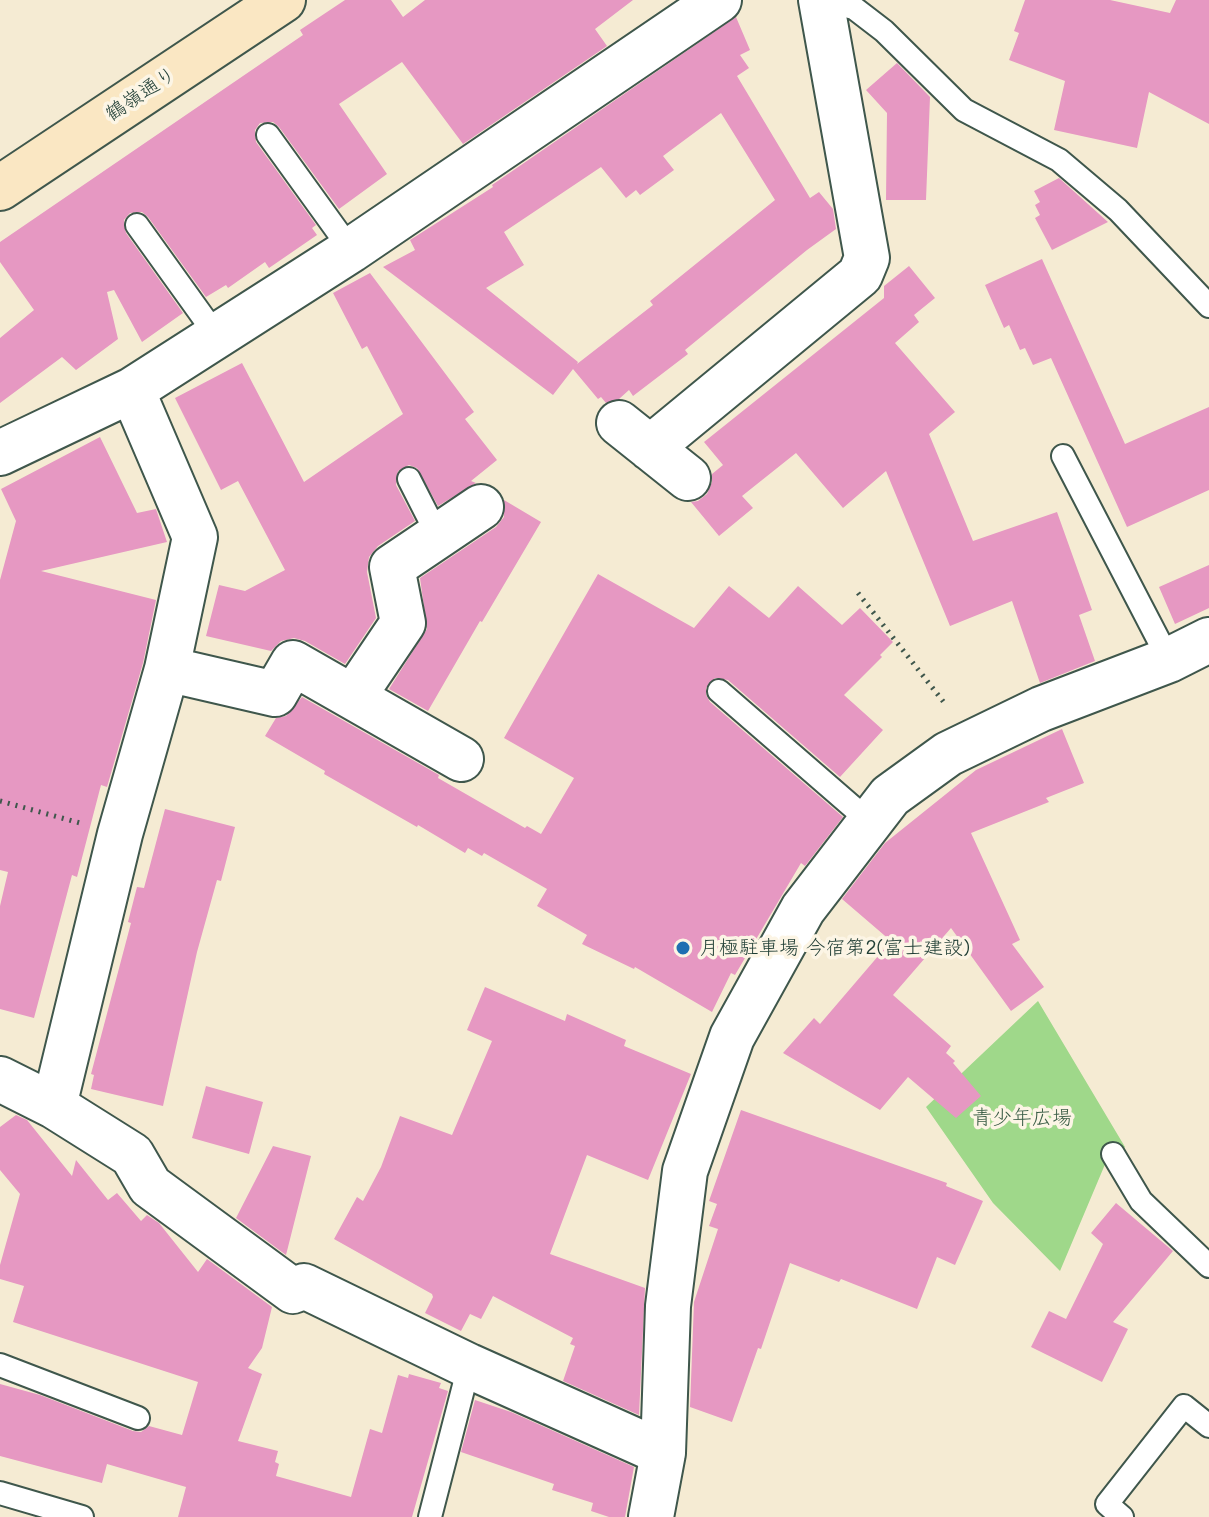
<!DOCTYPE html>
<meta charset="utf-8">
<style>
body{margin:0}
canvas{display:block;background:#f5ebd3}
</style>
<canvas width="1209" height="1517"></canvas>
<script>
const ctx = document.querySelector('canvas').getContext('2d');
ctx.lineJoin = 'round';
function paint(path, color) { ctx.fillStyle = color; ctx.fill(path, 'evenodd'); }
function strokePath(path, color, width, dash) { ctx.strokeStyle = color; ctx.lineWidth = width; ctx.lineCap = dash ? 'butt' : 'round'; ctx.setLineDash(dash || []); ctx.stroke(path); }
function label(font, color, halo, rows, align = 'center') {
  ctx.font = font + ' Mali,"Klee One",sans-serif'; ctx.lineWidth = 7; ctx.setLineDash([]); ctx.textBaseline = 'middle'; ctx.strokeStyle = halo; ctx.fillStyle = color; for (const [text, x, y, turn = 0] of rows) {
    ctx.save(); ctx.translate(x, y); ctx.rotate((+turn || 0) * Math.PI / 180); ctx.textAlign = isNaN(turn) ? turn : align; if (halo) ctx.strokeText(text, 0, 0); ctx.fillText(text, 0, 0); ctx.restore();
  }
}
paint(new Path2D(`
 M 1038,1001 L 1125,1147 L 1106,1162 L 1060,1271 L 993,1203 L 926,1107 Z`), '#9fd88a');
paint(new Path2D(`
 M 345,0 L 391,0 L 403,17 L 425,0 L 633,0 L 595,29 L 607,46 L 463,144 L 402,62 L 339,104 L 387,174 L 339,209 L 279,127 L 273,122 L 260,123 L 255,130 L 256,142 L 316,225 L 312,228 L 317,235 L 269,268 L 265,262 L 228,288 L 226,285 L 206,297 L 148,217 L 142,212 L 130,213 L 124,220 L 126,233 L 183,313 L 142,342 L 114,290 L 107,292 L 118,339 L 76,370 L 62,357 L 0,403 L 0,338 L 34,310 L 0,262 L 0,242 L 303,35 L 300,30 Z
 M 1025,0 L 1110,0 L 1170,13 L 1176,0 L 1209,0 L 1209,124 L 1149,92 L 1137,148 L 1054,130 L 1065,81 L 1009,60 L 1019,33 L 1014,31 Z
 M 736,17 L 750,50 L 740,55 L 749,68 L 737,76 L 810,198 L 819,192 L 833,209 L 836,229 L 807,250 L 685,350 L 688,354 L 633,396 L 629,390 L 619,399 L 606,403 L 601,397 L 598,399 L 573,369 L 553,395 L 383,267 L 415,250 L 410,240 L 493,187 L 492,185 ZM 721,113 L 775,200 L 650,301 L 653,305 L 577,364 L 578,362 L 486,288 L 524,265 L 504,232 L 601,167 L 626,198 L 636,190 L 640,195 L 674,170 L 663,156 Z
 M 897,63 L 930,97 L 926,200 L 886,200 L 887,113 L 866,90 Z
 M 1059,178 L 1108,222 L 1052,250 L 1035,218 L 1040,215 L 1035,205 L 1040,202 L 1034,191 Z
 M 1042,259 L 1125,444 L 1209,407 L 1209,490 L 1127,527 L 1051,358 L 1033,365 L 1025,348 L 1020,350 L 1009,325 L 1004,328 L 985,285 Z
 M 909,266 L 935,298 L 914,315 L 919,322 L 895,343 L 955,412 L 929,434 L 973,541 L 1057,512 L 1092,610 L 1079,615 L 1095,661 L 1040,683 L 1012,601 L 950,626 L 886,471 L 843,508 L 796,453 L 742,496 L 753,508 L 719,536 L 691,502 L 698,501 L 707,494 L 712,482 L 712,474 L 723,465 L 704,442 L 884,298 L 884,286 Z
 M 370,273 L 474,412 L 465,419 L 497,460 L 471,481 L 476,483 L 438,506 L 417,468 L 409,465 L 398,471 L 396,485 L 415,521 L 378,546 L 369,557 L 367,572 L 376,618 L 345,664 L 305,641 L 294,638 L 281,641 L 271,651 L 206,636 L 219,585 L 245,591 L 285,570 L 238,481 L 221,490 L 175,398 L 242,363 L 304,482 L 403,414 L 367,346 L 362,349 L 333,293 Z
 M 100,437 L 137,513 L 156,509 L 167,542 L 41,571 L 156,600 L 143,663 L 107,787 L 101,785 L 77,877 L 72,875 L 34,1018 L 0,1009 L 0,906 L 8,872 L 0,870 L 0,580 L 16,521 L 1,489 Z
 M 504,500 L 541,522 L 482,622 L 480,621 L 428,711 L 389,689 L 427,629 L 420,578 L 496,527 L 504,517 Z
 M 1209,565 L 1209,608 L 1175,624 L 1159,587 Z
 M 598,574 L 694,628 L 729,586 L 769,618 L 798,586 L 842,625 L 860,608 L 893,642 L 880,655 L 882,657 L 844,695 L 883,730 L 840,777 L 728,680 L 715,678 L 706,688 L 706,695 L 710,702 L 843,817 L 805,866 L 801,863 L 735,975 L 731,973 L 712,1012 L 635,967 L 634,969 L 582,944 L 587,935 L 537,906 L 547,889 L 484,853 L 482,856 L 468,848 L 465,853 L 418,825 L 417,827 L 324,774 L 325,771 L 265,736 L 276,718 L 286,716 L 302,697 L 439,775 L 438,778 L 525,828 L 527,826 L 541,834 L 574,778 L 504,738 Z
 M 1062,729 L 1084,783 L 1046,798 L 1049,802 L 971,833 L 1020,940 L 1012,944 L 1044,987 L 1011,1011 L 951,928 L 893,995 L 951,1046 L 946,1053 L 955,1061 L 953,1063 L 981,1096 L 956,1118 L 908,1077 L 880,1110 L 783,1053 L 814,1018 L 820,1024 L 891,941 L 842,899 L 885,843 L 976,770 Z
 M 165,809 L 235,827 L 221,881 L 217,880 L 197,952 L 163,1106 L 91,1089 L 94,1075 L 91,1074 L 131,923 L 128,922 L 137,887 L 144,888 Z
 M 485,987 L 565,1021 L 567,1014 L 626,1040 L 624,1046 L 691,1074 L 648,1180 L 587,1155 L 550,1254 L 645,1288 L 639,1415 L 563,1381 L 575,1346 L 570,1344 L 573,1338 L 493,1296 L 481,1319 L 470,1314 L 461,1331 L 425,1313 L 433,1297 L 432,1294 L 334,1239 L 357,1197 L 363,1201 L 381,1167 L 400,1116 L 452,1135 L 492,1041 L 467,1030 Z
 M 206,1086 L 263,1102 L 249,1154 L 192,1138 Z
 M 741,1110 L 947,1183 L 946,1186 L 983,1201 L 955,1265 L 937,1257 L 917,1309 L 841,1279 L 839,1282 L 790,1263 L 761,1349 L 758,1348 L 732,1422 L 690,1407 L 694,1302 L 718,1229 L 709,1226 L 717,1204 L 709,1201 Z
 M 16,1115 L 27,1120 L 72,1176 L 76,1160 L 108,1200 L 117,1193 L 141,1221 L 147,1215 L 159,1223 L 198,1272 L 207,1259 L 272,1307 L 262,1348 L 248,1368 L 262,1374 L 238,1441 L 278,1451 L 275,1462 L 279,1464 L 276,1476 L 351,1497 L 370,1429 L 382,1433 L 398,1375 L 408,1378 L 409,1374 L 441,1383 L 439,1388 L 448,1391 L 412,1517 L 178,1517 L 186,1487 L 107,1464 L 102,1483 L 0,1456 L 0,1384 L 40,1395 L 133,1431 L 141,1432 L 149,1426 L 182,1435 L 198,1382 L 13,1322 L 24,1286 L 0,1279 L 0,1265 L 20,1194 L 0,1170 L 0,1127 Z
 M 273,1146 L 311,1156 L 286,1255 L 236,1218 Z
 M 1116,1203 L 1173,1251 L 1113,1322 L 1128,1329 L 1102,1382 L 1031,1347 L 1049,1311 L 1066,1319 L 1103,1244 L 1091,1233 Z
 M 475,1400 L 511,1412 L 634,1467 L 625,1517 L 609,1517 L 591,1511 L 593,1503 L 552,1490 L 554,1484 L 461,1452 Z`), '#e698c2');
const lane = new Path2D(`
 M 824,0 L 854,8 L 884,31 L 964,110 L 1059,160 L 1118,210 L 1209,306
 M 268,135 L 351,250
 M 137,225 L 216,335
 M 1063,456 L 1169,660
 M 409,479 L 438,536
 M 719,691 L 870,822
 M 1113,1154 L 1141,1201 L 1209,1266
 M 0,1365 L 138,1418
 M 0,1493 L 82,1517
 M 430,1517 L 469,1366
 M 1122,1517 L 1107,1504 L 1184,1406 L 1209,1426`);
const street = new Path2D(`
 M 619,423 L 688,478
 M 650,448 L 860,275 L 867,258 L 821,0
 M 0,453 L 132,390 L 351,250 L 719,0
 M 167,669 L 275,694 L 293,663 L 461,759
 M 353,697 L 403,623 L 392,567 L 481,507
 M 0,1079 L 54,1106 L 132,1155 L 150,1186 L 293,1291 L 304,1286 L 469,1366 L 663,1453
 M 54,1106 L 120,834 L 167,669 L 195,537 L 132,390
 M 651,1517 L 663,1453 L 668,1306 L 685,1171 L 732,1037 L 803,909 L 890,796 L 948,754 L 1041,709 L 1169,660 L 1209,640`);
const secondary = new Path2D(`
 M 0,188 L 283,0`);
strokePath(lane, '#3f574c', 26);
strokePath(street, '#3f574c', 48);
strokePath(secondary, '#3f574c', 48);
strokePath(new Path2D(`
 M 858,593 L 946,705
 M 0,801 L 80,823`), '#3f574c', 5, [2, 6]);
strokePath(lane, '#fff', 22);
strokePath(street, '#fff', 44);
strokePath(secondary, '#fae7c3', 44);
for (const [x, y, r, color] of [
 [683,948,8,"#1f6fb2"]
]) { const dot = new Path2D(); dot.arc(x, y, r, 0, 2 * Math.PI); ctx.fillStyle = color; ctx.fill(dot); strokePath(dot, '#fcf5e5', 3); }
label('20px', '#1f3d34', '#fcf5e5', [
 ["鶴嶺通り",141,94,-34]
]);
label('20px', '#1f3d34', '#fcf5e5', [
 ["月極駐車場 今宿第2(富士建設)",699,948]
], 'left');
label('20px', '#395c45', '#fcf5e5', [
 ["青少年広場",1022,1118]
]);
</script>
